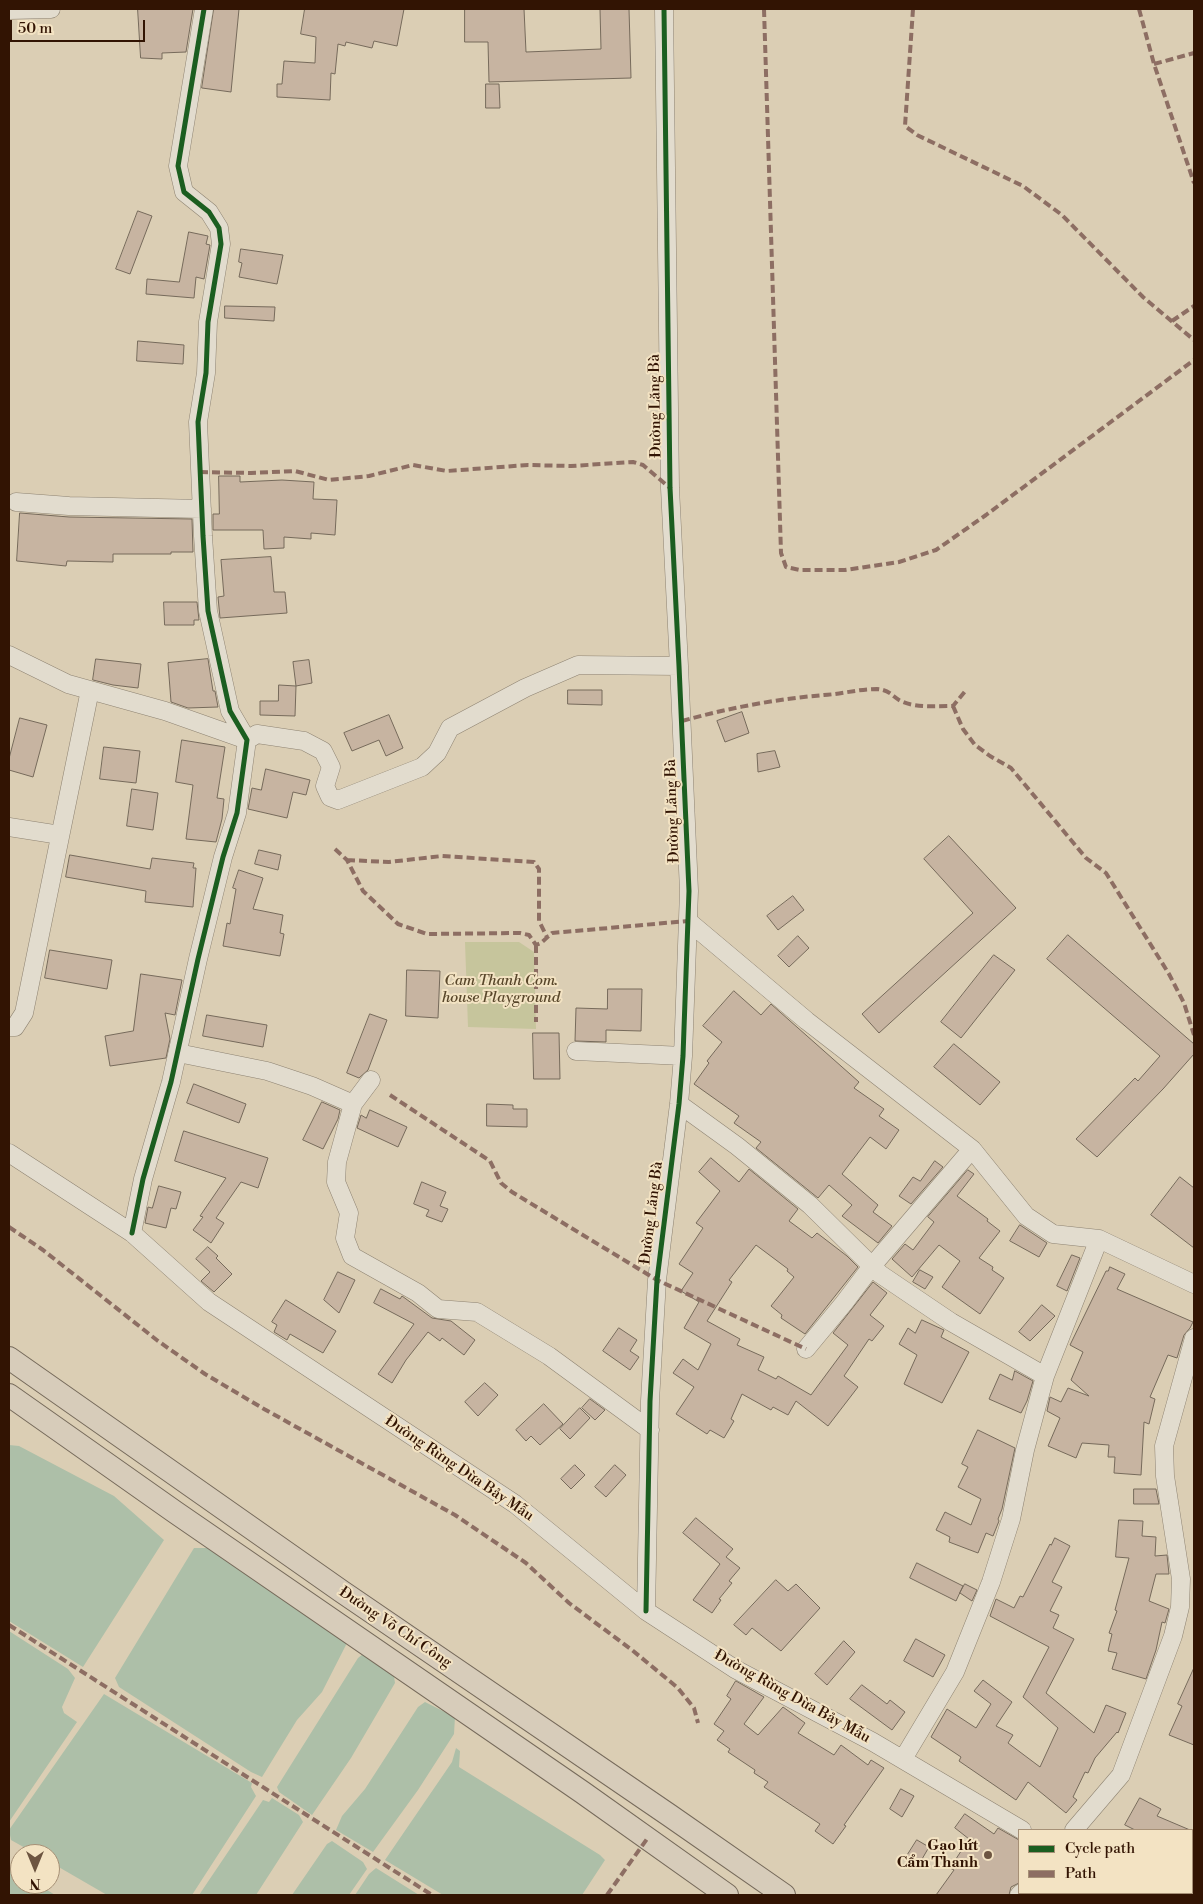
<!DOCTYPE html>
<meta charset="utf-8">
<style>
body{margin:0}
#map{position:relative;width:1203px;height:1904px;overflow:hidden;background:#dbceb4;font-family:"Libre Bodoni",serif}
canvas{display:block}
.frame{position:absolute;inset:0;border:10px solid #321403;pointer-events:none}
.legend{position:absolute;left:1018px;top:1829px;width:175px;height:65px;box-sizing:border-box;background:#f3e3c3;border:1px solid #a69076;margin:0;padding:6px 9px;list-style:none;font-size:15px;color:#321403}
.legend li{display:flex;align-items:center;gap:10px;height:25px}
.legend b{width:25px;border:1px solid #a69076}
.north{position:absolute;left:10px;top:1844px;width:50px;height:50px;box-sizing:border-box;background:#f3e3c3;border:1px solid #a69076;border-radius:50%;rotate:180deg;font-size:14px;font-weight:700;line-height:20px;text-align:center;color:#321403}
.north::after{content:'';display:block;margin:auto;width:18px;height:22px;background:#6d5541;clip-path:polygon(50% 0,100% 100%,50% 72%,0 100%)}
.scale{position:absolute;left:10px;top:20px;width:135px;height:22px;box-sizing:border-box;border:2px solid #321403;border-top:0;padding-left:6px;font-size:15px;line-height:18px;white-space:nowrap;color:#321403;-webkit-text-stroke:4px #f3e3c3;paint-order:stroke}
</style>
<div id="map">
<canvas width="1203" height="1904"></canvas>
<div class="frame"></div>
<ul class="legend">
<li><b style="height:6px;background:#1b5e20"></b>Cycle path</li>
<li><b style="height:6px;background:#8d6e63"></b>Path</li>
</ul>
<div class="north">N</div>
<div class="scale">50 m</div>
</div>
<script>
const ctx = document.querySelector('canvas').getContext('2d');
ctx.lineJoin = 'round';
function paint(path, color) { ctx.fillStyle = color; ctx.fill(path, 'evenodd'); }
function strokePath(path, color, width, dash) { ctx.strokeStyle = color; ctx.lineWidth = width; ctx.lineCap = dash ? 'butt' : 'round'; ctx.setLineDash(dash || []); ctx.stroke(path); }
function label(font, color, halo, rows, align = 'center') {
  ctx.font = font + ' "Libre Bodoni",serif'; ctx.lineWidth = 4; ctx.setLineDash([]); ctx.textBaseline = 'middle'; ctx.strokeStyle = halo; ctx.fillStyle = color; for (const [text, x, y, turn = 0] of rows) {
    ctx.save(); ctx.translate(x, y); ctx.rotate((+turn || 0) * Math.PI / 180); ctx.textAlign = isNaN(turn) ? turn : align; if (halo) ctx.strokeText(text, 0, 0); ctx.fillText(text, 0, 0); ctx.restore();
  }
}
paint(new Path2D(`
 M 465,942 L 519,942 L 534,952 L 536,1029 L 468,1027 Z`), '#c6c59c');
paint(new Path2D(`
 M 9,1445 L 19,1446 L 114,1496 L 164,1540 L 83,1667 L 9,1621 Z
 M 194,1548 L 207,1548 L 347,1643 L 322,1692 L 297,1720 L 262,1777 L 251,1772 L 119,1687 L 115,1678 Z
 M 9,1631 L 68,1669 L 75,1678 L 62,1707 L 64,1713 L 77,1722 L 9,1822 Z
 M 363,1654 L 393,1670 L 395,1683 L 351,1758 L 312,1815 L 279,1792 L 277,1787 L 358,1658 Z
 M 104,1694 L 252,1783 L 251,1787 L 256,1796 L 192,1895 L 107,1895 L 50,1862 L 50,1854 L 36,1854 L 11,1840 L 9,1830 Z
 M 425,1702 L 455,1717 L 454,1734 L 418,1790 L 373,1852 L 336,1830 L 342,1816 L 365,1789 L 418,1707 Z
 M 456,1748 L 460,1751 L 459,1767 L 600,1855 L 605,1860 L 582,1895 L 443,1895 L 385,1860 L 452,1762 Z
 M 272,1798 L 299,1815 L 303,1822 L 256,1895 L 199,1895 L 263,1800 L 269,1802 Z
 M 332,1841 L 363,1862 L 367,1869 L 349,1895 L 292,1895 L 327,1844 Z
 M 9,1866 L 20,1873 L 20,1884 L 38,1884 L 55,1895 L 9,1895 Z
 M 376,1868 L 419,1895 L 355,1895 L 369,1874 Z`), '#adbfa8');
const building = new Path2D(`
 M 138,9 L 193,9 L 186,52 L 162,53 L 162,59 L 141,58 Z
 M 214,9 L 239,9 L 231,92 L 202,88 Z
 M 305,9 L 404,9 L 397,46 L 374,41 L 372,48 L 346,42 L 345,46 L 338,44 L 335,74 L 331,73 L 330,100 L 277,97 L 277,84 L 282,84 L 284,61 L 315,63 L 316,37 L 301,34 Z
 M 465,9 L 524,9 L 526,52 L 601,49 L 600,9 L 629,9 L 631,78 L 489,82 L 488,42 L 465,42 Z
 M 486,84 L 499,84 L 500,108 L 486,108 Z
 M 138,211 L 152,216 L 130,274 L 116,269 Z
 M 189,232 L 208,236 L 206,244 L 210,245 L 204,279 L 196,277 L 194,298 L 146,294 L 147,279 L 179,282 Z
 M 241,249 L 283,255 L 277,284 L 239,277 L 242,263 L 239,262 Z
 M 225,306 L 275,307 L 274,321 L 225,318 Z
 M 138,341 L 184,345 L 183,364 L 137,361 Z
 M 219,476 L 240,476 L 240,482 L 282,480 L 314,482 L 313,499 L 337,500 L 335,535 L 311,533 L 311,539 L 284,537 L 284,548 L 264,549 L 263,530 L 213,530 L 213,514 L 219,514 Z
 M 20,513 L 69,517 L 192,519 L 193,552 L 171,552 L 171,554 L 113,554 L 113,562 L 67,561 L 66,566 L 17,561 Z
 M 271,557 L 274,592 L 285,592 L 287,613 L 220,618 L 218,597 L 224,596 L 221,560 Z
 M 164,602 L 197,602 L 199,620 L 194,620 L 194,625 L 165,625 Z
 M 96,659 L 141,664 L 138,688 L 113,685 L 93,680 Z
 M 208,659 L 213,691 L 215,691 L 218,707 L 188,708 L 171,702 L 168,663 Z
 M 309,660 L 312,683 L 296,686 L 293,662 Z
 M 279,685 L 296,686 L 295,716 L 260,715 L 260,701 L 278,701 Z
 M 568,690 L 602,690 L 602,705 L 568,704 Z
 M 742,712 L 749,733 L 725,742 L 717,721 Z
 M 389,715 L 403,748 L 386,756 L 379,740 L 352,751 L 344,733 Z
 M 20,718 L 47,725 L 33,777 L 9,770 L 9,759 Z
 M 182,740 L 225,747 L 217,798 L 224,799 L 222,819 L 216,842 L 186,839 L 193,785 L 176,782 Z
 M 104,747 L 140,751 L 136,783 L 100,779 Z
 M 775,751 L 780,767 L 758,772 L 757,754 Z
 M 266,769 L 310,780 L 306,795 L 293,792 L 287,818 L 248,809 L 252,788 L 261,790 Z
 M 132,789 L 158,793 L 153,830 L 127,826 Z
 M 949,836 L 1016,908 L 879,1033 L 862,1014 L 973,913 L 924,859 Z
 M 259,850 L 281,855 L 278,870 L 255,864 Z
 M 70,855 L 150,869 L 152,858 L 194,863 L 193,868 L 196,868 L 193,907 L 145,902 L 146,891 L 66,877 Z
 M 239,870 L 263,878 L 253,909 L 283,915 L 280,933 L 284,934 L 280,956 L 223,946 L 227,923 L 230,924 L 236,889 L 233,888 Z
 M 793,896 L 804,910 L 778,930 L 767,916 Z
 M 1068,935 L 1194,1044 L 1194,1054 L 1163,1089 L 1097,1157 L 1076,1139 L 1135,1078 L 1138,1081 L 1160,1056 L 1047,959 Z
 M 798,936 L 809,948 L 789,967 L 778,956 Z
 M 50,950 L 112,960 L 107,989 L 45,978 Z
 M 994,955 L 1015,970 L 961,1038 L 941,1022 Z
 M 407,970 L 440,971 L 438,1018 L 406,1016 Z
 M 141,974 L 182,980 L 175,1015 L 165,1013 L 170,1039 L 166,1058 L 110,1066 L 105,1036 L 133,1031 Z
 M 608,989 L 642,989 L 641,1031 L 606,1030 L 606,1042 L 575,1041 L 576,1008 L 607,1009 Z
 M 734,991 L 761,1015 L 771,1004 L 789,1020 L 859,1082 L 854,1088 L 884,1109 L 879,1116 L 899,1130 L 886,1149 L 870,1137 L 842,1174 L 878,1205 L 873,1212 L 892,1226 L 878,1243 L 842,1216 L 852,1205 L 829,1185 L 818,1198 L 756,1148 L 761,1142 L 734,1123 L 739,1116 L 694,1084 L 709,1063 L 707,1061 L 722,1042 L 703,1026 Z
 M 370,1014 L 387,1020 L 368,1070 L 359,1078 L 347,1073 Z
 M 207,1015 L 267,1025 L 263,1047 L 203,1036 Z
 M 533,1033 L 559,1033 L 560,1079 L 534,1079 Z
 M 954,1044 L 1000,1082 L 980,1105 L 934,1067 Z
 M 194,1084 L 246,1104 L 239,1123 L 187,1103 Z
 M 322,1102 L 340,1110 L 338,1119 L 323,1149 L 303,1140 Z
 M 487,1104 L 513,1105 L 513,1109 L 527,1109 L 527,1127 L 487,1126 Z
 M 370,1110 L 407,1127 L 398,1147 L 357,1128 L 361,1115 L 366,1118 Z
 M 184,1131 L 268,1158 L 258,1188 L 241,1182 L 216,1218 L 224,1223 L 211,1243 L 193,1230 L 203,1217 L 200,1216 L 226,1178 L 175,1161 Z
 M 711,1158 L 739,1182 L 749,1169 L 798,1209 L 789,1221 L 812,1238 L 817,1233 L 847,1256 L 858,1267 L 805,1334 L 781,1318 L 782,1315 L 771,1306 L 794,1277 L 787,1271 L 788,1269 L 756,1245 L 729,1280 L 732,1282 L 707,1321 L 740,1339 L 737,1345 L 764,1357 L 758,1370 L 776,1379 L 778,1376 L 811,1395 L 848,1345 L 833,1333 L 873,1282 L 887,1293 L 870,1315 L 884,1326 L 872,1341 L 869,1339 L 844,1376 L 858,1387 L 828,1426 L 796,1401 L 788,1415 L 773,1407 L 771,1410 L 742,1394 L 731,1419 L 734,1421 L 724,1438 L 710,1430 L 707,1434 L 676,1414 L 694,1387 L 673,1373 L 683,1359 L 698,1370 L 711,1344 L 684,1328 L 699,1302 L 681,1291 L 693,1273 L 679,1264 L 703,1228 L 696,1223 L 720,1191 L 699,1172 Z
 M 935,1161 L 943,1167 L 911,1204 L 899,1196 L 913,1177 L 920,1181 Z
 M 968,1170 L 974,1174 L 957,1196 L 988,1219 L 987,1221 L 1000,1231 L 979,1258 L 993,1267 L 992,1270 L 1004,1278 L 980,1314 L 942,1287 L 960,1261 L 939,1245 L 912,1277 L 892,1259 L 905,1244 L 913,1250 L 934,1222 L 928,1217 Z
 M 1180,1177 L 1194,1188 L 1194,1248 L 1151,1215 Z
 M 422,1182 L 446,1192 L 440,1206 L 448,1209 L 442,1222 L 426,1216 L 429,1210 L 414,1204 Z
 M 159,1186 L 181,1192 L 176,1209 L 171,1208 L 166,1228 L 145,1223 L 148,1207 L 152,1208 Z
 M 1020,1225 L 1047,1243 L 1039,1257 L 1010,1241 Z
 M 208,1247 L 218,1256 L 216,1258 L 232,1274 L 214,1292 L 201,1281 L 210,1272 L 196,1259 Z
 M 1072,1255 L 1080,1258 L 1067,1291 L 1057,1286 Z
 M 1110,1267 L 1125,1274 L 1117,1289 L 1193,1322 L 1190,1328 L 1184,1335 L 1177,1358 L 1168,1355 L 1150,1397 L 1155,1399 L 1149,1424 L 1144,1422 L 1141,1475 L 1114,1473 L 1115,1457 L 1108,1457 L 1109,1445 L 1082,1443 L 1076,1458 L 1048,1446 L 1060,1418 L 1047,1411 L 1050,1397 L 1061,1402 L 1068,1388 L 1089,1396 L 1071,1380 L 1083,1352 L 1070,1345 L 1106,1271 L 1108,1271 Z
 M 920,1270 L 933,1277 L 925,1289 L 913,1282 Z
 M 338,1272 L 355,1280 L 339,1313 L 324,1300 Z
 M 381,1289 L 400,1299 L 402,1296 L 432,1318 L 451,1321 L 475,1340 L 464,1355 L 442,1338 L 440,1341 L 428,1332 L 406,1360 L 392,1383 L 378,1374 L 414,1324 L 374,1303 Z
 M 286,1300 L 336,1331 L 323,1353 L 290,1334 L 287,1340 L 274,1332 L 277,1325 L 272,1322 Z
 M 1042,1305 L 1055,1316 L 1030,1341 L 1019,1332 Z
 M 922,1320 L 944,1330 L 941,1337 L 969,1352 L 942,1403 L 904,1384 L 917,1355 L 899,1344 L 908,1328 L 915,1333 Z
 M 619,1328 L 637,1340 L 630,1351 L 639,1357 L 630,1370 L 603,1351 Z
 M 1015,1371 L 1033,1381 L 1027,1401 L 1021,1413 L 989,1399 L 1000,1374 L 1012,1380 Z
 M 485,1383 L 498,1395 L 478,1416 L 465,1402 Z
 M 590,1399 L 605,1410 L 595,1420 L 582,1408 Z
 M 544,1404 L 563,1424 L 540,1445 L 531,1436 L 526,1441 L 516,1430 Z
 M 580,1408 L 590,1418 L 570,1439 L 560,1429 Z
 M 978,1430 L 1015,1448 L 1002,1509 L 998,1519 L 999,1521 L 993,1536 L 986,1533 L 978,1553 L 949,1542 L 950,1537 L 936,1530 L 945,1512 L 971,1525 L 981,1499 L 958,1487 L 968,1467 L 962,1464 Z
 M 575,1465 L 585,1475 L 571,1489 L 561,1479 Z
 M 615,1465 L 626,1475 L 606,1497 L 595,1487 Z
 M 1134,1489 L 1156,1489 L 1159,1504 L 1134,1504 Z
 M 696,1518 L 733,1549 L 726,1557 L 740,1568 L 729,1581 L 732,1583 L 719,1599 L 721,1600 L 712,1613 L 693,1600 L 720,1564 L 683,1533 Z
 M 1119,1520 L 1143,1521 L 1142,1536 L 1156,1537 L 1155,1556 L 1167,1555 L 1169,1574 L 1156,1574 L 1149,1601 L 1169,1609 L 1165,1623 L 1162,1622 L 1156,1650 L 1146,1679 L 1112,1669 L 1117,1653 L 1108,1651 L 1112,1634 L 1109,1633 L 1117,1611 L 1115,1610 L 1129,1558 L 1116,1557 Z
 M 1055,1538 L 1070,1546 L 1052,1582 L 1062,1587 L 1050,1611 L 1059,1615 L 1053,1628 L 1074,1639 L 1046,1693 L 1094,1733 L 1106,1705 L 1126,1713 L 1118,1733 L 1117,1732 L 1095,1758 L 1088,1773 L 1085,1772 L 1073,1797 L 1077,1800 L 1066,1813 L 1028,1782 L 1016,1800 L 959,1761 L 961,1757 L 931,1737 L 947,1709 L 976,1728 L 991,1704 L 974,1691 L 983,1680 L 1012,1702 L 996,1726 L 1013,1735 L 1008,1743 L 1040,1767 L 1058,1728 L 1023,1697 L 1049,1647 L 990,1616 L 996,1599 L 1014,1608 L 1020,1596 L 1023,1597 L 1050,1544 L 1051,1545 Z
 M 917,1563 L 963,1586 L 956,1601 L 910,1578 Z
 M 776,1580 L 788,1591 L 796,1584 L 820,1608 L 781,1651 L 752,1628 L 746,1635 L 734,1625 Z
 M 965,1584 L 977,1590 L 972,1601 L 960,1593 Z
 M 916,1639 L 945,1655 L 933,1677 L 904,1661 Z
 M 844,1641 L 855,1652 L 827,1685 L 815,1674 Z
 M 1194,1668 L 1194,1745 L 1169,1735 L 1182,1706 L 1178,1704 Z
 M 736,1681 L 764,1697 L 744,1724 L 758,1735 L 783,1707 L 805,1723 L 798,1733 L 834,1755 L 841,1745 L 868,1765 L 871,1760 L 884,1768 L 844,1825 L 846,1826 L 833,1844 L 815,1831 L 820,1824 L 764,1787 L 768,1782 L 754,1773 L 755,1770 L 728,1752 L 730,1749 L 717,1740 L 724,1731 L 714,1724 L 731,1699 L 727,1696 Z
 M 862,1685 L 887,1704 L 890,1700 L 905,1712 L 892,1730 L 850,1699 Z
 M 901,1789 L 914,1796 L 902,1817 L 890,1809 Z
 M 1140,1798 L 1161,1809 L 1157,1816 L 1190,1830 L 1135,1830 L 1125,1825 Z
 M 965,1814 L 994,1834 L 998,1828 L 1019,1840 L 1019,1883 L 1011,1887 L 1009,1895 L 936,1895 L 954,1870 L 950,1868 L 969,1839 L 955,1828 Z
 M 917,1840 L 929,1847 L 918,1866 L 905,1859 Z`);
paint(building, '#c7b4a1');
strokePath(building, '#766a5b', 1);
const minor = new Path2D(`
 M 9,10 L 51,9
 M 16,502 L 69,506 L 202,509
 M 9,655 L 68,684 L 165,711 L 247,740 L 257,734 L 304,741 L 323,751 L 331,767 L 325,786 L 330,797 L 338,800 L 422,767 L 437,753 L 450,728 L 525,688 L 578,665 L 679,666
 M 9,827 L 60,835
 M 688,921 L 807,1021 L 972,1149 L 1026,1216 L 1053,1234 L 1099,1239 L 1194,1284
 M 9,1027 L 15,1027 L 24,1013 L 90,690
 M 576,1051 L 683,1056
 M 178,1053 L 267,1071 L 312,1086 L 353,1104
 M 371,1080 L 353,1104 L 337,1162 L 336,1182 L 349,1213 L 345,1238 L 352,1256 L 418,1293 L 438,1309 L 477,1312 L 549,1356 L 650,1430
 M 679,1104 L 737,1146 L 810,1205 L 880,1274 L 951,1322 L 1045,1376
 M 9,1153 L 132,1233 L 209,1302 L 515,1504 L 646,1611 L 735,1669 L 873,1742 L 1022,1830
 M 132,1233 L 143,1179 L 171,1082 L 198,959 L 223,857 L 237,813 L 247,740 L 230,711 L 208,611 L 203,536 L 198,422 L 206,373 L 208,322 L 221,244 L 219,228 L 209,212 L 184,192 L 178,166 L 204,9
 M 806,1349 L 844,1303 L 872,1266 L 972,1149
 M 646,1611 L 650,1401 L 657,1280 L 679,1104 L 683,1056 L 689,891 L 679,666 L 670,488 L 664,9
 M 903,1759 L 955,1672 L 991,1582 L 1011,1519 L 1025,1450 L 1045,1376 L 1099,1239
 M 1074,1830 L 1121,1775 L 1173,1636 L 1180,1607 L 1181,1579 L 1165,1476 L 1164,1446 L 1194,1338
 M 1145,1893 L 1150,1895
 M 1019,1895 L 1021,1893`);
const major = new Path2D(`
 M 9,1358 L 341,1591 L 669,1815 L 784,1895
 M 9,1395 L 175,1512 L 582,1792 L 727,1895`);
strokePath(minor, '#8e8372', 19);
strokePath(major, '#766a5b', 24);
strokePath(minor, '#e2dcce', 18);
strokePath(major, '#d7ccba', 22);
strokePath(new Path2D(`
 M 764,9 L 781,553 L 786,567 L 800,570 L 845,570 L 899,562 L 936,550 L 986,515 L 1194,360
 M 913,9 L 905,126 L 917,135 L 1023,186 L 1062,215 L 1143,297 L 1194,340
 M 1139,9 L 1154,64 L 1194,183
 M 1154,64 L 1194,53
 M 1172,321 L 1194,306
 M 200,472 L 251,473 L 295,471 L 329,480 L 369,476 L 413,465 L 447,471 L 528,465 L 571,466 L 633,462 L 643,465 L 670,488
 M 953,706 L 963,729 L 975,745 L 990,756 L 1011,768 L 1086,858 L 1106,873 L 1169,974 L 1184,1003 L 1194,1035
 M 682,721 C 728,708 777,699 824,695 C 842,694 859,689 877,689 C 891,690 893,698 903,702 C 918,708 938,706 953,706 L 967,689
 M 335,849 L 347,860 L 363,891 L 398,924 L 427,934 L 520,933 L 529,935 L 536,945 L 541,943 L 552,933 L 688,921
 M 347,860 L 389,862 L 442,856 L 534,862 L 539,869 L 539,921 L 547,937
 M 536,945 L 536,1022
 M 390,1095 L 490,1161 L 501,1183 L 512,1192 L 657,1280 L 806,1349
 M 9,1227 L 43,1250 L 158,1341 L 205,1374 L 264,1409 L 455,1515 L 526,1563 L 569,1603 L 632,1650 L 678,1688 L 694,1708 L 698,1723
 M 9,1625 L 432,1895
 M 607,1895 L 647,1839`), '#8d6e63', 4, [8, 4]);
strokePath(new Path2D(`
 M 132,1233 L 143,1179 L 171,1082 L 198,959 L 223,857 L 237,813 L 247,740 L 230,711 L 208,611 L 203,536 L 198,422 L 206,373 L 208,322 L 221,244 L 219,228 L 209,212 L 184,192 L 178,166 L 204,9
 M 646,1611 L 650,1401 L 657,1280 L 679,1104 L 683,1056 L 689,891 L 679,666 L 670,488 L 664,9`), '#1b5e20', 5);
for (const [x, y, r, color] of [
 [988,1855,5,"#6d5541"]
]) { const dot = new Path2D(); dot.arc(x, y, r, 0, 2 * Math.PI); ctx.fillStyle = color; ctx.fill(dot); strokePath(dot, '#f3e3c3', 2); }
label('15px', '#321403', '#f3e3c3', [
 ["Đường Lăng Bà",656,406,-91],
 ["Đường Lăng Bà",673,811,-92],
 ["Đường Lăng Bà",652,1213,-83],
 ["Đường Rừng Dừa Bảy Mẫu",459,1469,34],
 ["Đường Võ Chí Công",395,1628,34],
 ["Đường Rừng Dừa Bảy Mẫu",792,1697,29]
]);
label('italic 15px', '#59472b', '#f3e3c3', [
 ["Cam Thanh Com.",501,981],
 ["house Playground",501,998]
]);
label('bold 15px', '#321403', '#f3e3c3', [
 ["Gạo lứt",978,1846],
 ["Cẩm Thanh",978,1863]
], 'right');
</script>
